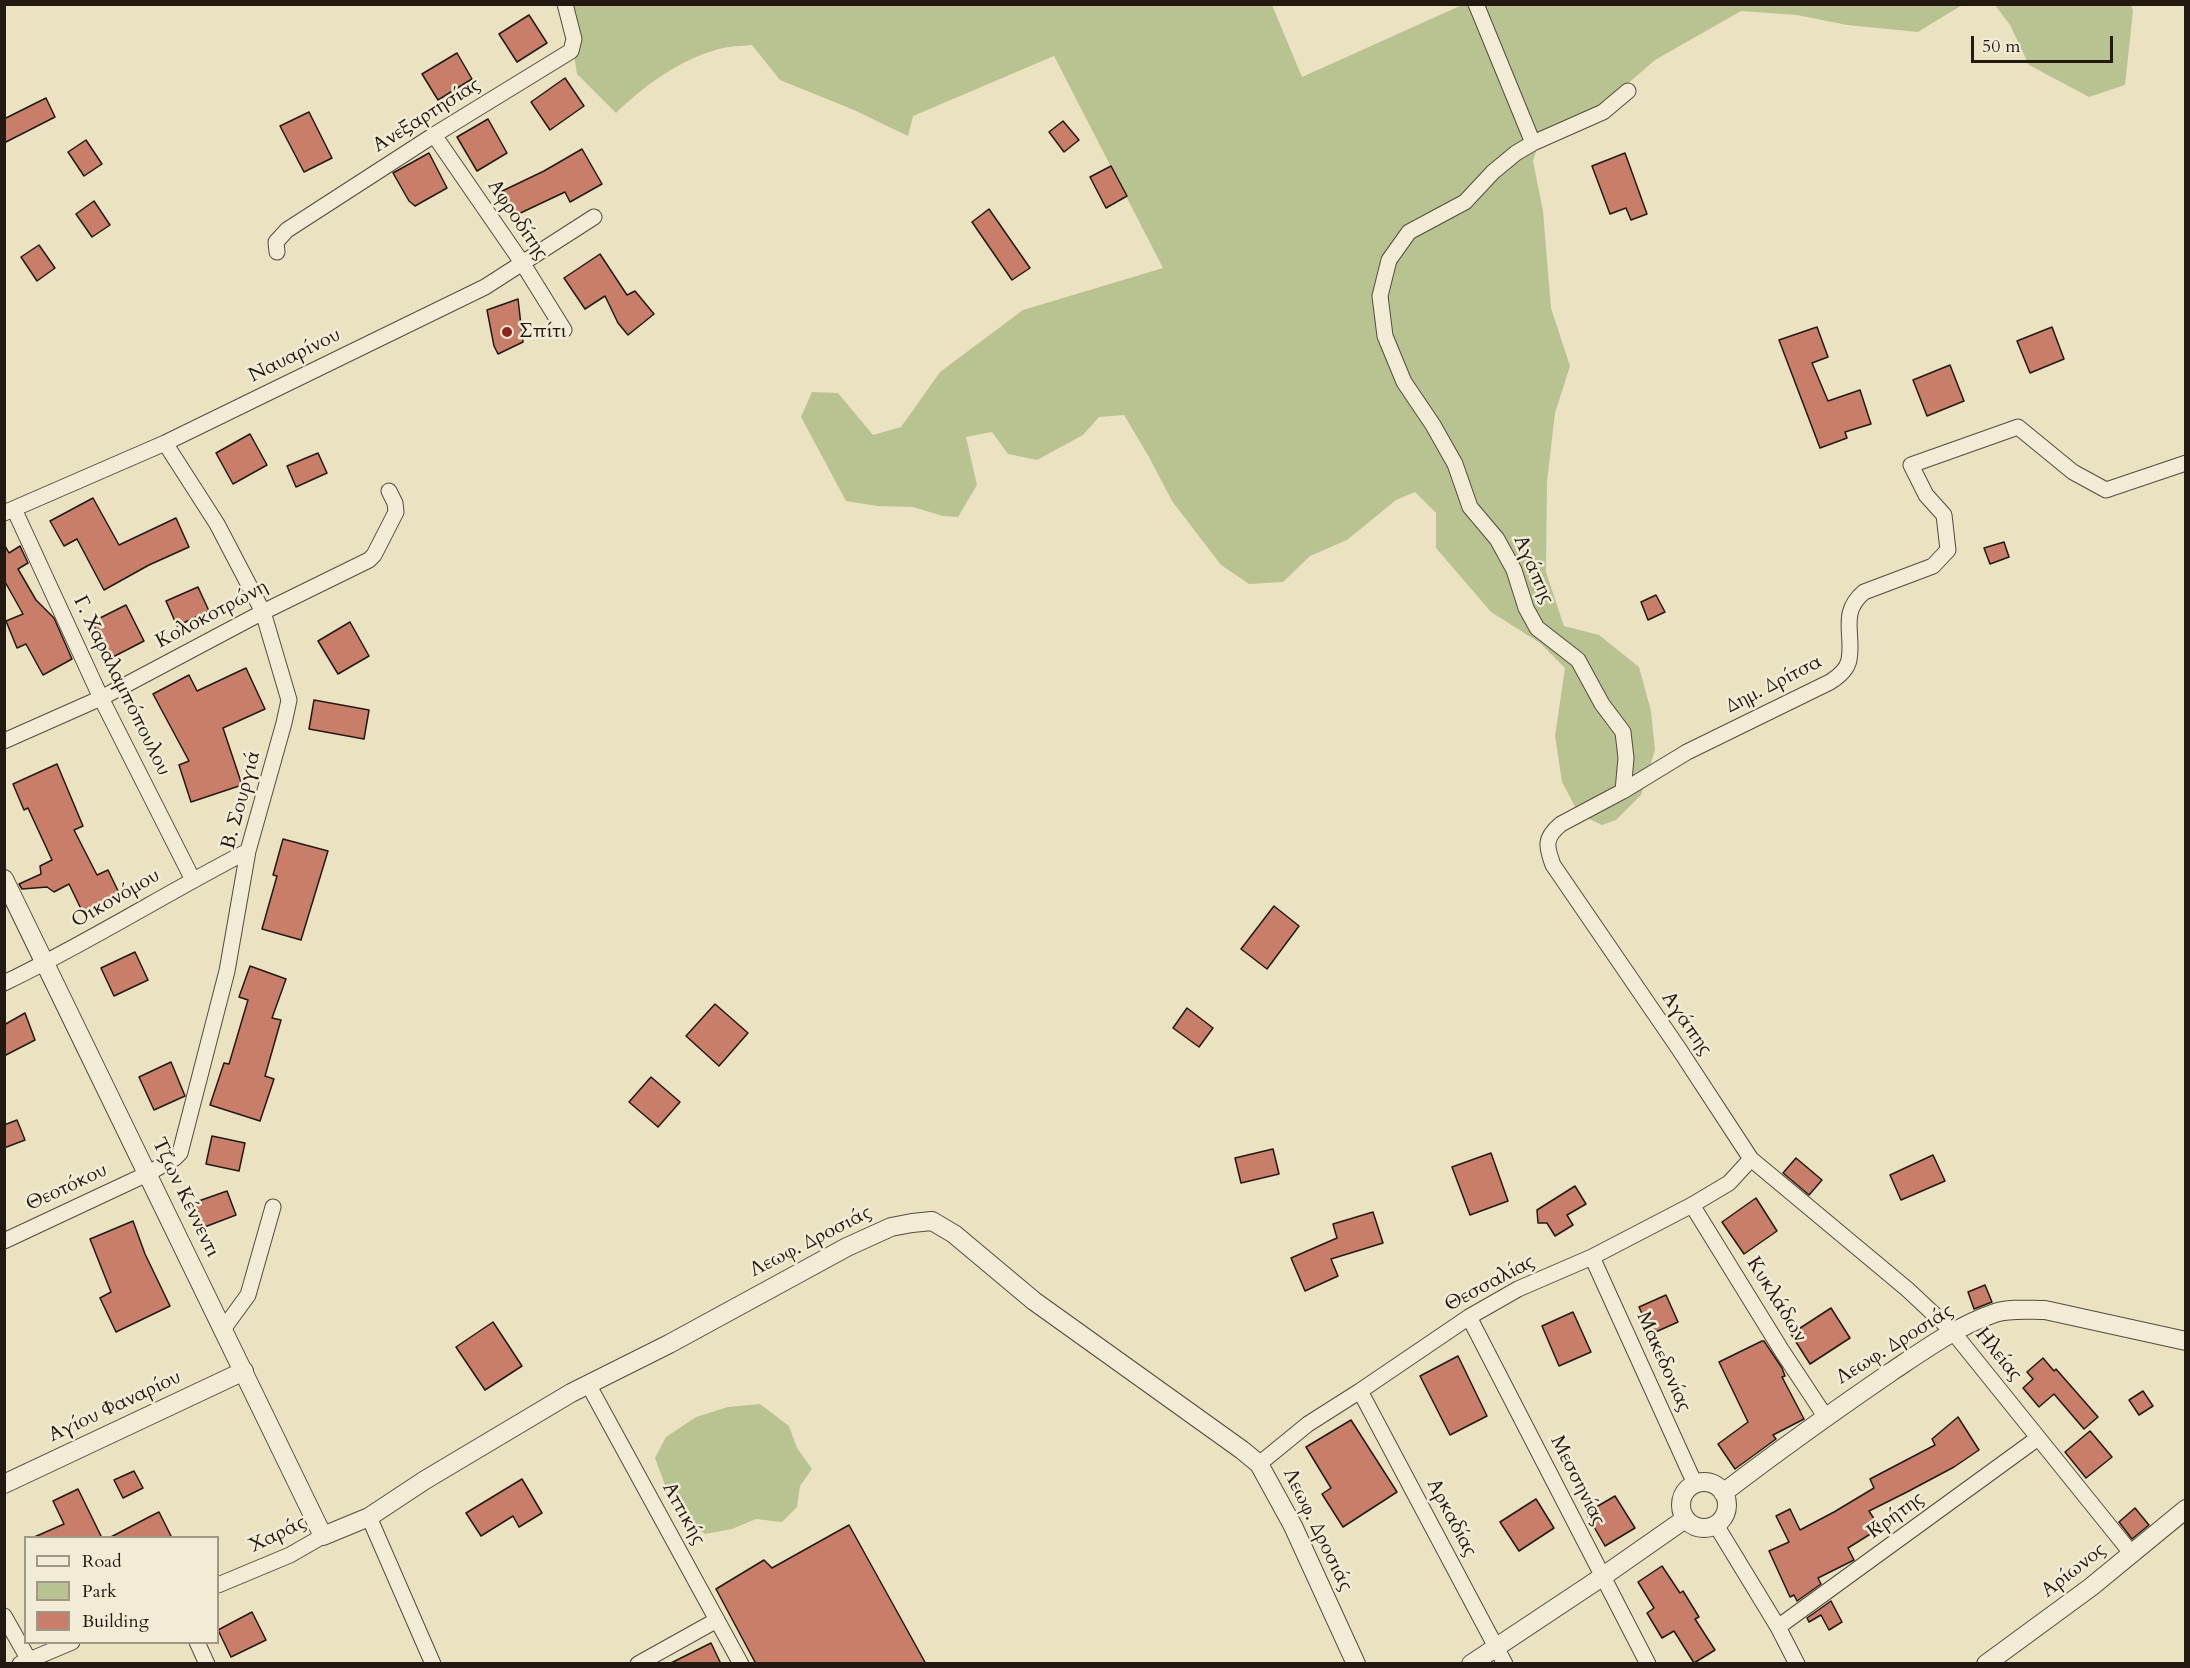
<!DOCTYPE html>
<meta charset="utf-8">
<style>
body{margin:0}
#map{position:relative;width:2190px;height:1668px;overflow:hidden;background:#ebe2c2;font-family:Cardo,serif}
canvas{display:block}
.frame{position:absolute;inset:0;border:6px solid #221a10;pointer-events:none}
.legend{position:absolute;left:24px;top:1536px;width:195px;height:108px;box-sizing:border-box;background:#f2ecd7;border:2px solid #9f9887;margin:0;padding:8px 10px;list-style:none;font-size:18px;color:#221a10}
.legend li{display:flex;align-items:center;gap:12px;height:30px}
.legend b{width:30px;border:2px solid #9f9887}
.scale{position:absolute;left:1971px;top:36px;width:142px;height:27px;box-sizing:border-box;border:3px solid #221a10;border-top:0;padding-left:8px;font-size:18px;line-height:21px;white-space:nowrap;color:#221a10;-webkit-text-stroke:4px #f2ecd7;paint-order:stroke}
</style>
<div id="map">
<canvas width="2190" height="1668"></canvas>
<div class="frame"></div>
<ul class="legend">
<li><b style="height:8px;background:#f2ecd7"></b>Road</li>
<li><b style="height:16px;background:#b9c392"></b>Park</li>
<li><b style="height:16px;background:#c87e69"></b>Building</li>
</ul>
<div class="scale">50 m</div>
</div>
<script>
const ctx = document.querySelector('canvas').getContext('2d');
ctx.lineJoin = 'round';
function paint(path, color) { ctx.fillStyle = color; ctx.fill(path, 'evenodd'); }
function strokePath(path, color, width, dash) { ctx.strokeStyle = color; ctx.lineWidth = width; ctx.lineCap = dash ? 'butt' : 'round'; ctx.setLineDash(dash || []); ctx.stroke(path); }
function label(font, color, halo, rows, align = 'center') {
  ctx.font = font + ' Cardo,serif'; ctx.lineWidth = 5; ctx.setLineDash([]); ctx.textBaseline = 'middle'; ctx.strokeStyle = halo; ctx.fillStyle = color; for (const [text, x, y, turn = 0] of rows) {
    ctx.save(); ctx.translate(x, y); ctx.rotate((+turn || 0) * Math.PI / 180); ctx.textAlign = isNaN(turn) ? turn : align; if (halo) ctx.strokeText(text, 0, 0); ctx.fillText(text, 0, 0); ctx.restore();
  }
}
paint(new Path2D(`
 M 566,5 L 1272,5 L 1302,77 L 1462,5 L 1962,5 L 1918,32 L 1847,25 L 1797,15 L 1741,11 L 1655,60 L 1601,107 L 1542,133 L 1533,161 L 1543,211 L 1551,308 L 1570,366 L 1555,413 L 1547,482 L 1546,572 L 1564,626 L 1599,635 L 1639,667 L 1651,711 L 1655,750 L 1641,795 L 1616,820 L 1602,825 L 1579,814 L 1562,782 L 1555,736 L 1565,668 L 1540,643 L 1491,612 L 1436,548 L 1436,513 L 1415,492 L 1396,500 L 1347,540 L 1310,556 L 1283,582 L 1249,584 L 1221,565 L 1172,501 L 1149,457 L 1124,415 L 1099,417 L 1083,435 L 1037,460 L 1008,454 L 992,432 L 966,437 L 977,485 L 958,517 L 943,516 L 913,507 L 877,506 L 846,501 L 801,417 L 812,392 L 838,393 L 873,435 L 901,427 L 940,372 L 1023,310 L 1163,268 L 1054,56 L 913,116 L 908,136 L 854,110 L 780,80 L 752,45 C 742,46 730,46 719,49 C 679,60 645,85 616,113 L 577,74 Z
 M 1995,5 L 2131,5 L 2133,11 L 2125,85 L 2089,97 L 2029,65 L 2010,25 Z
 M 760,1404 L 789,1426 L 797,1448 L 812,1469 L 800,1486 L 797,1507 L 782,1522 L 756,1519 L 732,1529 L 705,1534 L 685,1518 L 680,1502 L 665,1485 L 655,1458 L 666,1437 L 696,1417 L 728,1407 Z`), '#b9c392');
const building = new Path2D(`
 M 529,15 L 547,43 L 517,62 L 499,34 Z
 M 457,53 L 472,79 L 438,100 L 422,74 Z
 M 565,78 L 584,106 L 550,130 L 531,102 Z
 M 46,98 L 55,117 L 4,143 L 4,119 Z
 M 309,112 L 332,158 L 304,172 L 280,126 Z
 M 488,119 L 507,153 L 477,171 L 457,137 Z
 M 1063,121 L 1079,140 L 1064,152 L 1049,132 Z
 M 86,140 L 102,164 L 84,176 L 68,152 Z
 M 582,149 L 602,184 L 570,202 L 565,192 L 512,217 L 511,203 L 496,194 L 544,171 Z
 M 429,153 L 447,188 L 415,206 L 409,201 L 393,173 Z
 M 1625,153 L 1647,214 L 1631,220 L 1626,208 L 1610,214 L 1592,166 Z
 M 1111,166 L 1127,196 L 1106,208 L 1090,177 Z
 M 94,201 L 110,225 L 92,237 L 76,214 Z
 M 989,209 L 1030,268 L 1012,280 L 972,222 Z
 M 39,245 L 55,268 L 37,281 L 21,257 Z
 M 600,254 L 627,295 L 635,291 L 654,314 L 628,335 L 618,323 L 605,296 L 585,309 L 564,278 Z
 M 518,299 L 523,342 L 498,354 L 494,346 L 487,310 Z
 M 1817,327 L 1828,357 L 1812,363 L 1828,401 L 1860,390 L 1871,424 L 1845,432 L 1847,438 L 1820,448 L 1779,340 Z
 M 2052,327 L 2064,359 L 2030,373 L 2017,341 Z
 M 1950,365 L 1964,401 L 1927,416 L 1913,380 Z
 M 250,434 L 267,465 L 233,484 L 216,453 Z
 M 318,453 L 327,473 L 296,487 L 287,466 Z
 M 93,498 L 119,545 L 176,518 L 189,547 L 149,565 L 104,590 L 77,539 L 64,546 L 50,521 Z
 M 2004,542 L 2009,557 L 1990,564 L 1984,548 Z
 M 4,544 L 9,553 L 20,546 L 28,563 L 18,569 L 36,600 L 54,618 L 72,659 L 43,675 L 26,644 L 17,648 L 6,621 L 23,614 L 4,580 Z
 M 198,587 L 209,611 L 177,626 L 166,601 Z
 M 1656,595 L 1665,612 L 1648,620 L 1641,602 Z
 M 126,605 L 144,641 L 111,658 L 92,622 Z
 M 350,622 L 369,656 L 338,674 L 318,641 Z
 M 246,668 L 265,709 L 223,728 L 242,785 L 191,802 L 179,765 L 189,761 L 153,694 L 189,675 L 197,691 Z
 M 314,700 L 369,710 L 364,739 L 309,729 Z
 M 57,764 L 83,826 L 74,830 L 97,875 L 108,870 L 120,895 L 83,913 L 69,884 L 54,892 L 47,887 L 22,889 L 19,884 L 41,874 L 40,866 L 52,860 L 28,808 L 24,810 L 13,784 Z
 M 283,839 L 328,851 L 301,940 L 262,929 L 277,876 L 273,875 Z
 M 1274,906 L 1299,926 L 1267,969 L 1241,949 Z
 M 135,952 L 148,980 L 114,996 L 101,968 Z
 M 250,966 L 286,979 L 272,1018 L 281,1020 L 265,1076 L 274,1079 L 260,1121 L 210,1105 L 224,1063 L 229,1064 L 248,1000 L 239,997 Z
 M 715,1004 L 748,1033 L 719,1066 L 686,1036 Z
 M 1187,1008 L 1213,1028 L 1199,1047 L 1173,1028 Z
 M 25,1013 L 35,1040 L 4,1056 L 4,1025 Z
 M 171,1062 L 185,1096 L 154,1110 L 139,1077 Z
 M 651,1077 L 680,1102 L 658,1127 L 629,1102 Z
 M 17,1120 L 25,1140 L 4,1148 L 4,1125 Z
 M 212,1136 L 245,1143 L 239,1171 L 206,1164 Z
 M 1273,1149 L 1279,1174 L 1241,1183 L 1235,1158 Z
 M 1491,1153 L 1508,1201 L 1470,1215 L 1452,1167 Z
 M 1933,1155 L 1945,1181 L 1901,1200 L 1890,1175 Z
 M 1796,1158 L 1822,1180 L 1809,1195 L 1783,1173 Z
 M 1575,1186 L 1586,1204 L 1567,1215 L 1573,1225 L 1555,1236 L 1547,1223 L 1538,1223 L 1537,1210 Z
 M 227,1191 L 236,1215 L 202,1228 L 193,1203 Z
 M 1756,1198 L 1777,1231 L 1744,1254 L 1722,1222 Z
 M 1373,1212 L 1383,1243 L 1331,1259 L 1338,1276 L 1305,1291 L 1291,1258 L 1337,1238 L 1333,1224 Z
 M 133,1221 L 145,1254 L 170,1306 L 116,1332 L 100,1298 L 111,1292 L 90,1239 Z
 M 1985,1285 L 1992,1302 L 1974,1309 L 1968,1292 Z
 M 1666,1295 L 1678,1322 L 1651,1334 L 1639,1307 Z
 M 1831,1308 L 1850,1338 L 1810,1364 L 1791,1334 Z
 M 1573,1312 L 1591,1352 L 1559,1366 L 1542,1326 Z
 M 493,1322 L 522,1366 L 485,1390 L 456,1347 Z
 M 1762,1341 L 1764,1341 L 1782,1368 L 1785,1376 L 1782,1377 L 1804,1419 L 1773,1435 L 1776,1439 L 1735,1469 L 1718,1444 L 1748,1422 L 1719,1362 Z
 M 1458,1356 L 1487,1416 L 1450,1435 L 1420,1376 Z
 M 2043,1358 L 2054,1371 L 2056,1369 L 2098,1417 L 2084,1429 L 2054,1394 L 2039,1407 L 2023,1388 L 2033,1379 L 2027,1372 Z
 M 2143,1391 L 2153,1406 L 2139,1415 L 2129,1400 Z
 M 1958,1417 L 1979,1450 L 1954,1467 L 1907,1492 L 1869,1511 L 1880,1528 L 1848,1548 L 1854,1560 L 1818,1578 L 1821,1584 L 1797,1601 L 1794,1595 L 1790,1597 L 1769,1551 L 1789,1542 L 1776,1516 L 1790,1509 L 1800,1530 L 1834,1512 L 1874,1488 L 1870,1479 L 1935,1445 L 1932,1439 Z
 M 1351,1420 L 1397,1492 L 1343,1527 L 1322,1494 L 1331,1488 L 1306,1447 Z
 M 2090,1431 L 2112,1457 L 2086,1478 L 2065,1452 Z
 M 134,1471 L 143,1488 L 123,1498 L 114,1480 Z
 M 522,1479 L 542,1513 L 519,1527 L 513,1516 L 481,1536 L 466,1513 Z
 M 78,1489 L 102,1538 L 32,1538 L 64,1524 L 53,1501 Z
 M 1615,1496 L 1635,1528 L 1605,1546 L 1586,1513 Z
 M 1536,1499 L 1554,1528 L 1519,1551 L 1500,1522 Z
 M 2135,1508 L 2149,1525 L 2132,1539 L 2119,1522 Z
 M 159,1512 L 172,1538 L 109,1538 L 149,1517 Z
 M 849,1525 L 926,1664 L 756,1664 L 716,1589 L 764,1560 L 772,1568 Z
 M 1662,1566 L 1680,1593 L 1683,1591 L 1699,1617 L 1695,1619 L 1715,1650 L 1694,1663 L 1674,1631 L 1662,1638 L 1647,1613 L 1654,1608 L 1638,1582 Z
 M 1831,1601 L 1842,1622 L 1829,1630 L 1821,1615 L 1809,1622 L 1807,1618 Z
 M 252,1612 L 266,1640 L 231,1657 L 218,1630 Z
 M 711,1643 L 721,1664 L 669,1664 Z`);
paint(building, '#c87e69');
strokePath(building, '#221a10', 1.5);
const minor = new Path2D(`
 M 1476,4 L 1533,143
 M 1628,91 L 1603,112 L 1533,143 L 1516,153 L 1493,172 L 1465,202 L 1409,232 L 1389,260 L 1380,296 L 1385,336 L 1404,382 L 1433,425 L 1455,464 L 1470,507 L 1497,539 L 1514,570 L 1526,608 L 1537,628 L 1578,660 L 1602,704 L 1623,732 L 1626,758 L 1623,791 L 1561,824 C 1544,838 1546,846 1553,865 L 1679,1049 L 1751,1159 L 1907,1289 L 1953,1332 L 2132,1554
 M 434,135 L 523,264 L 564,330
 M 277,252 L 276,242 L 287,230 L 434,135 L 571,51 L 574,39 L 565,4
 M 14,509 L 101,698 L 193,880
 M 4,513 L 165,443 L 485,287 L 594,217
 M 4,741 L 101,698 L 263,612 L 369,560 L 374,555 L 396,512 L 395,503 L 389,491
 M 1623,791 L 1687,752 L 1830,682 C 1838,677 1847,670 1849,660 C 1854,634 1839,613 1864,592 L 1933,566 L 1948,550 L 1944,515 L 1926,495 L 1911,465 L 2018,427 L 2073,472 L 2106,490 L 2186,463
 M 4,983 C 88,943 166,893 248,851
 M 1692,1205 L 1782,1351 L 1825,1416
 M 4,1241 L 147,1174 L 175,1158 L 180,1153 L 227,971 L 248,851 L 284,723 L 289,700 L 263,612 L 217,524 L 165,443
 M 1592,1257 L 1695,1484
 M 1469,1317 L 1648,1664
 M 224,1328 L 248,1295 L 273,1207
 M 588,1384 L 741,1664
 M 1360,1391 L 1505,1664
 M 1259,1464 L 1308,1424 L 1360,1391 L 1469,1317 L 1518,1289 L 1592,1257 L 1692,1205 L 1729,1183 L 1751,1159
 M 369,1517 L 433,1664
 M 1716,1525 L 1778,1627 L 1797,1664
 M 218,1585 L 290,1555 L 323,1536
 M 4,1616 L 29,1660
 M 1778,1627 L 2038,1438
 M 197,1642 L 207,1664
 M 20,1664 L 72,1642
 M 638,1664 L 717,1620`);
const tertiary = new Path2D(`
 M 4,879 L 323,1536 L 369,1517 L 425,1480 L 571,1393 L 669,1344 L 847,1247 L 891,1227 L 912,1223 L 932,1221 L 954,1234 L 1034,1301 L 1242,1450 L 1259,1464 L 1293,1526 L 1356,1664
 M1681 1505a23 23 0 1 1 46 0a23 23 0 1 1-46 0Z
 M 4,1484 L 244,1371
 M 1723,1493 C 1778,1451 1834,1411 1891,1372 C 1924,1350 1957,1326 1995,1313 C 2010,1308 2029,1310 2045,1310 L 2186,1341
 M 1471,1664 L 1602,1577 L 1685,1519
 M 1986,1664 L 2091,1587 L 2186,1509`);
strokePath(minor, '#544c3c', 17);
strokePath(tertiary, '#544c3c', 20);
strokePath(minor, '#f2ecd7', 15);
strokePath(tertiary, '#f2ecd7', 18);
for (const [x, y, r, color] of [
 [507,332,6,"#8f2418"]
]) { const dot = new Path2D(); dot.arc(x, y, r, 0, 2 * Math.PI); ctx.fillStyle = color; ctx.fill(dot); strokePath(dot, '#f2ecd7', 2); }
label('20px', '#221a10', '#f2ecd7', [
 ["Ανεξαρτησίας",427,116,-32],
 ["Αφροδίτης",517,220,56],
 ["Ναυαρίνου",295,356,-26],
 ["Αγάπης",1533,570,66],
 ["Κολοκοτρώνη",212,615,-28],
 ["Δημ. Δρίτσα",1774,685,-27],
 ["Γ. Χαραλαμπόπουλου",121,686,64],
 ["Β. Σουργιά",242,800,-75],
 ["Οικονόμου",116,899,-30],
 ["Αγάπης",1686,1024,55],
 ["Θεοτόκου",67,1188,-25],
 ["Τζων Κέννεντι",185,1198,64],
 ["Λεωφ. Δροσιάς",811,1242,-27],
 ["Θεσσαλίας",1490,1284,-28],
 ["Κυκλάδων",1776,1300,58],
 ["Λεωφ. Δροσιάς",1895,1345,-32],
 ["Ηλείας",1998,1355,51],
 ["Μακεδονίας",1663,1362,66],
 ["Αγίου Φαναρίου",115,1407,-25],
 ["Μεσσηνίας",1577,1481,63],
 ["Αττικής",683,1514,61],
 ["Κρήτης",1896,1516,-36],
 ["Αρκαδίας",1451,1518,62],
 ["Λεωφ. Δροσιάς",1317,1530,64],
 ["Χαράς",278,1535,-26],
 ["Αρίωνος",2074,1571,-38]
]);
label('20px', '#221a10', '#f2ecd7', [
 ["Σπίτι",519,332]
], 'left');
</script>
